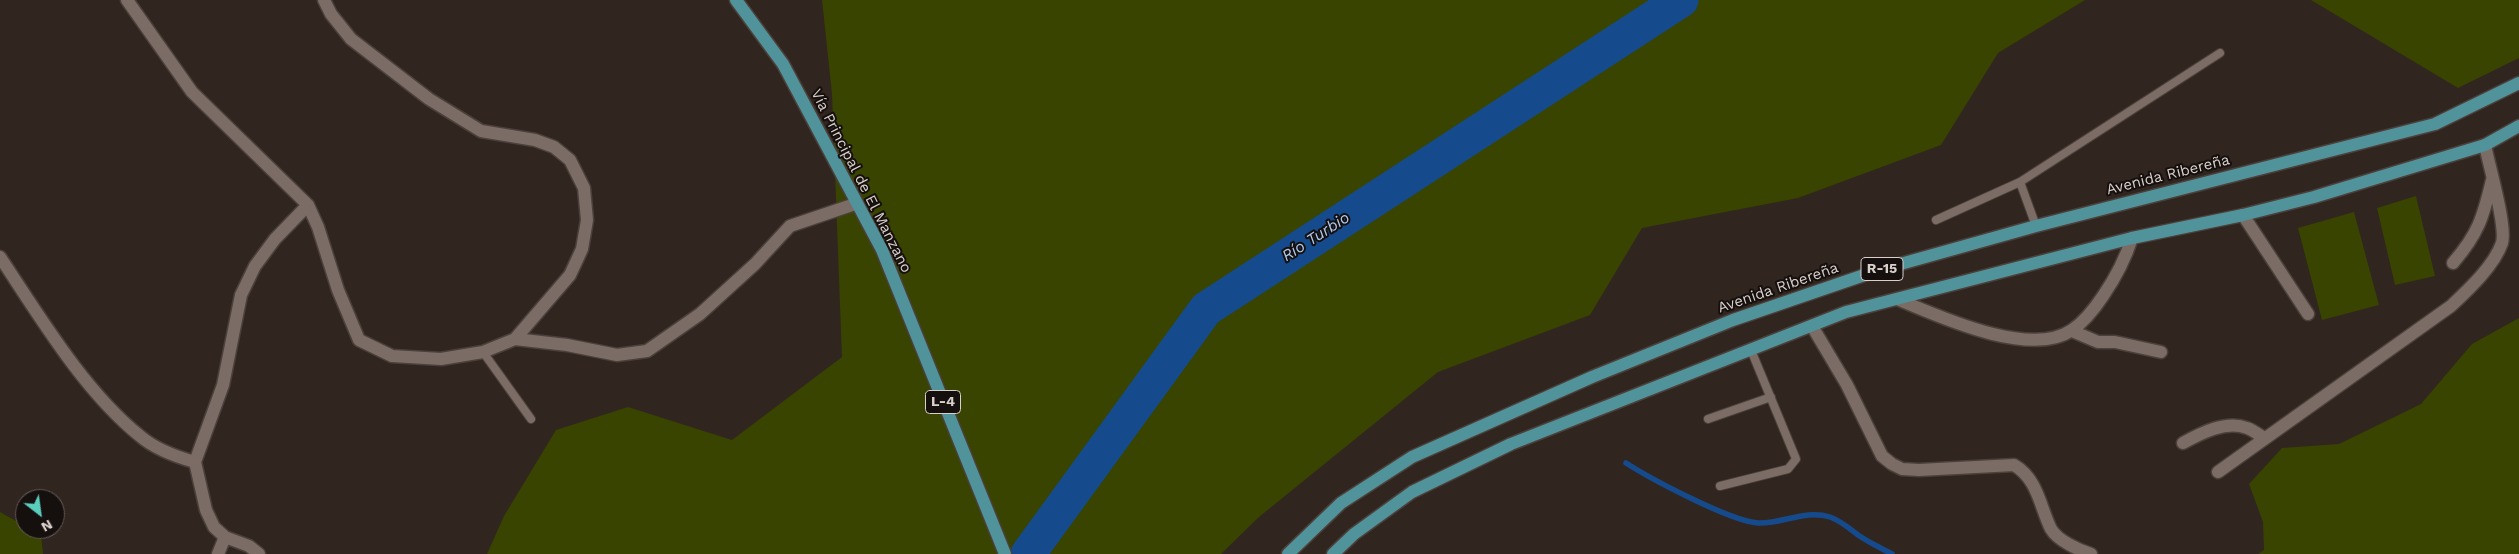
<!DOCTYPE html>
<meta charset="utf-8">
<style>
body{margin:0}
#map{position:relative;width:2519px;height:554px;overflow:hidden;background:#31251f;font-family:"Work Sans",sans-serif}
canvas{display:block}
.north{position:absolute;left:15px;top:489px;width:50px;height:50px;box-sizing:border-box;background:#150f0d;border:1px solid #635c59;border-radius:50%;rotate:150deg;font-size:14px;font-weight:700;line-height:20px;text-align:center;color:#d9d0cc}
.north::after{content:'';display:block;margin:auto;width:18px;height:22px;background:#5acebd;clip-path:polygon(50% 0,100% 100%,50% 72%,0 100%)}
</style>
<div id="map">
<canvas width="2519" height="554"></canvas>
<div class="north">N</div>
</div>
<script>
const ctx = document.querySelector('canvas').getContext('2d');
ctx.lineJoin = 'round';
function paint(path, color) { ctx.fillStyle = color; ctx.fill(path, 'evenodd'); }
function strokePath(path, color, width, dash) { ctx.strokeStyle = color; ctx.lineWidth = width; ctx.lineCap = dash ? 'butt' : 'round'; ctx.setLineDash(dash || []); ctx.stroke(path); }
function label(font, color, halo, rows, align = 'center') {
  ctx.font = font + ' "Work Sans",sans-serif'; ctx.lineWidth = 4; ctx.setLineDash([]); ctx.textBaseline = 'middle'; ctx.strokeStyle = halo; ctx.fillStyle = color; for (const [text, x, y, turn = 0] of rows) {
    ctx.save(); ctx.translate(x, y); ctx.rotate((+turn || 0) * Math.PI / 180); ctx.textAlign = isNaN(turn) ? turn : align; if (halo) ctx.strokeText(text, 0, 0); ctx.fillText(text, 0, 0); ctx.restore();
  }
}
paint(new Path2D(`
 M 822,0 L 2085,0 L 1998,53 L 1941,145 L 1798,198 L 1642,228 L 1590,315 L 1438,372 L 1259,517 L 1221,554 L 487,554 L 504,516 L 556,430 L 628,407 L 732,440 L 842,357 L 832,94 Z
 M 2311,0 L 2519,0 L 2519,58 L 2458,88 Z
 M 2416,196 L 2435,276 L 2395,285 L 2377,208 Z
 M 2354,212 L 2379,305 L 2322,320 L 2298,228 Z
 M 2519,318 L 2519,554 L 2258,554 L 2264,550 L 2263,522 L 2249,484 L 2282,448 L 2339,444 L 2421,404 L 2472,344 Z
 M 0,512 L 25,526 L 25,529 L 31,529 L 41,534 L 43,554 L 0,554 Z`), '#384400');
strokePath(new Path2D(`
 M 1626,463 C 1651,479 1730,521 1758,523 C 1783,524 1805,509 1830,517 C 1841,521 1849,528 1858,535 C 1868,542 1881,548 1892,554`), '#154b8d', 5.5);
strokePath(new Path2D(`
 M 1028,554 L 1206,309 L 1681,0`), '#154b8d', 35);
const lane = new Path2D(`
 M 1936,220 L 2020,182
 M 2036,226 L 2020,182 L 2220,53
 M 483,352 L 531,419
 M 1708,419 L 1771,397
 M 1720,486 L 1788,469 L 1796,459 L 1751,350`);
const street = new Path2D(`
 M 127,0 L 192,92 L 308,205 L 318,227 L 338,290 L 359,340 L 392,356 L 441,359 L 483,352 L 515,339 L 567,345 L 617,355 L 647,351 L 700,314 L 755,264 L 790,226 L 855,204
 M 324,0 L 331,14 L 351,39 L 429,99 L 481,131 L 535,140 L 554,147 L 570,160 L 584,188 L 587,220 L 582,249 L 570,275 L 515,339
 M 2243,215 L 2308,314
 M 0,257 C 40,317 84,391 140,436 C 155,449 177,457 195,462
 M 2453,263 C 2478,234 2483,218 2492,180
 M 1897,299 C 1938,316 2030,359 2072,330 C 2084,322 2095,308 2103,296 C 2116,277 2125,260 2132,238
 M 1812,326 L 1847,385 L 1882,456 L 1892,464 L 1902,469 L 1919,470 L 2014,465 C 2038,479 2040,507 2051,529 C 2058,541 2079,550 2091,554
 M 2072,331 L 2098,342 L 2115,342 L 2161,352
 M 2183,443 C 2201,433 2226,420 2247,428 C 2253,430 2259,435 2264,438
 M 2218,472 L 2451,306 C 2468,290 2494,266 2502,243 C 2507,226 2489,166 2485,145
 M 218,554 L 225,537
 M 259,554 L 249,546 L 225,537 L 214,527 L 206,510 L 195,462 L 223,385 L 241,295 L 255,266 L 275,239 L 308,205`);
const primary = new Path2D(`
 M 736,0 L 783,64 L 882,250 L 1005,554
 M 1288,554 L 1341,503 L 1412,457 L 1592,377 L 1733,320 L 1879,270 L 2036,226 L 2435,124 L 2519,83
 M 1333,554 L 1354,534 L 1412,492 L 1511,444 L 1846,312 L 2132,238 L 2243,215 L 2314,197 L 2485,145 L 2519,126`);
strokePath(lane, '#4b403b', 10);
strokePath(street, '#4b403b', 15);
strokePath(primary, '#4b403b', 15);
strokePath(lane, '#7b6c65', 8);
strokePath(street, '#7b6c65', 12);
strokePath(primary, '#51939a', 12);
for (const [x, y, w] of [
 [1882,269,42],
 [943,402,35]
]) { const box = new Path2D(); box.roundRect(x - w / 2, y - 11.5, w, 23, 4); ctx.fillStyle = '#150f0d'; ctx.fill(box); strokePath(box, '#d9d0cc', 1); }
label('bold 14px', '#d9d0cc', null, [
 ["R-15",1882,269],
 ["L-4",943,402]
]);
label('15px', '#d9d0cc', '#150f0d', [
 ["Avenida Ribereña",2168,175,-14],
 ["Vía Principal de El Manzano",861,181,63],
 ["Avenida Ribereña",1778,288,-19]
]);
label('italic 16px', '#afcbf0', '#150f0d', [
 ["Río Turbio",1316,237,-33]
]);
</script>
